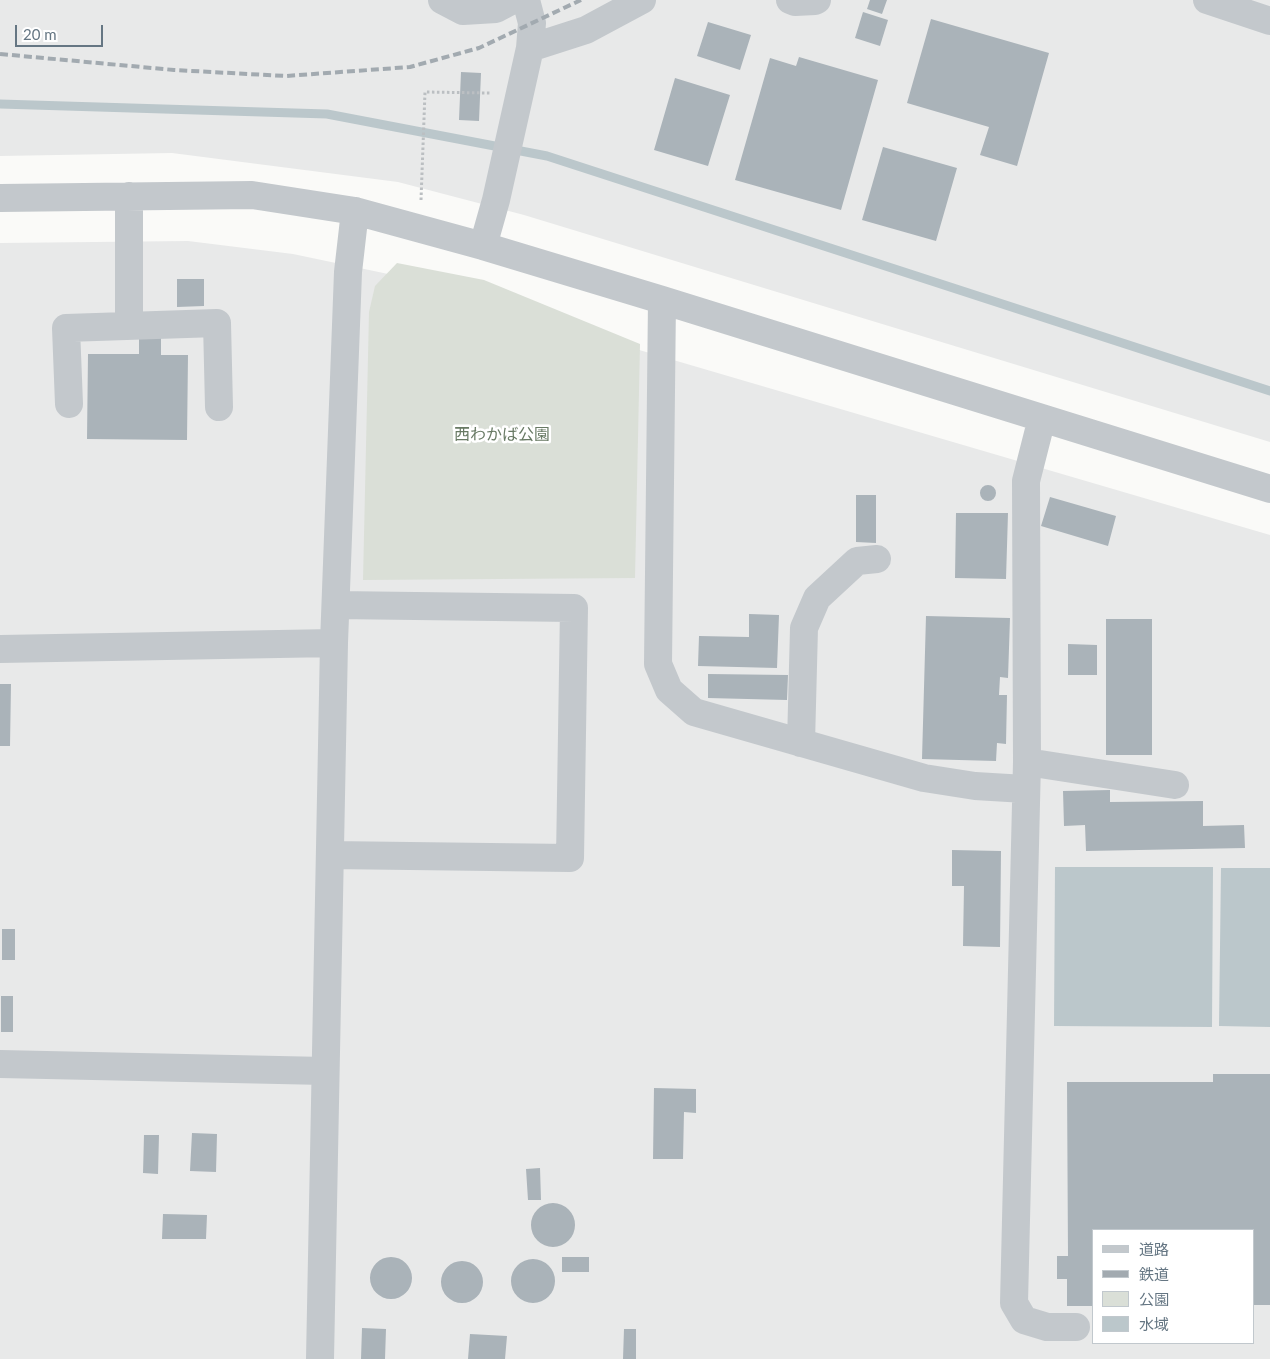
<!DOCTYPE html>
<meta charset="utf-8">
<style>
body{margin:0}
#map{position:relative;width:1270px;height:1359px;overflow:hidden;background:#fafaf8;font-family:Lato,"Noto Sans JP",sans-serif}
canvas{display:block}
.legend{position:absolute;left:1092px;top:1229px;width:162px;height:115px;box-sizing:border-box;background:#fff;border:1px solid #c1c8cd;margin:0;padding:6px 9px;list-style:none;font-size:15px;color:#657683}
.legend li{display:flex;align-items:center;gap:10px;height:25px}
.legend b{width:25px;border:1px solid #c1c8cd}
.scale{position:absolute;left:15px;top:25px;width:88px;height:22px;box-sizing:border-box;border:2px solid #657683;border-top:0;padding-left:6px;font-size:15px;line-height:18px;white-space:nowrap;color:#657683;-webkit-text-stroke:4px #fff;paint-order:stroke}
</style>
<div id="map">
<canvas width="1270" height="1359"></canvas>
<ul class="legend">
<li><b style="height:6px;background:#c3c8cc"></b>道路</li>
<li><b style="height:6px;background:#a2aab0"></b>鉄道</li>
<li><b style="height:14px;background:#dadfd7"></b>公園</li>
<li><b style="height:14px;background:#bbc7cb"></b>水域</li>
</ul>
<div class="scale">20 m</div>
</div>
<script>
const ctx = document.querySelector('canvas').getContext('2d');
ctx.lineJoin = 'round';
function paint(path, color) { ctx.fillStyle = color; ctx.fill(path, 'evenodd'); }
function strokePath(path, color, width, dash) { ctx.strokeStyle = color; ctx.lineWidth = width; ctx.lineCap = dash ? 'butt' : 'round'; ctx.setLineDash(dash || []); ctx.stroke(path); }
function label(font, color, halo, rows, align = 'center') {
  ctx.font = font + ' Lato,"Noto Sans JP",sans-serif'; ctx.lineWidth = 5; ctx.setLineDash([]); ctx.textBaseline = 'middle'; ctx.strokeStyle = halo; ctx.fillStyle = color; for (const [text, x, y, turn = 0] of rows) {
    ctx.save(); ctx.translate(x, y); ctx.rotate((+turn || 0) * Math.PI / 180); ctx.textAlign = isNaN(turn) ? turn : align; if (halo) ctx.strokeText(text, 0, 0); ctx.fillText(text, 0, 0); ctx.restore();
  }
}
paint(new Path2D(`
 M 0,0 L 1270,0 L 1270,442 L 524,215 L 398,182 L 172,153 L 0,156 Z
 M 188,241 L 293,254 L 431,283 L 612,342 L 1270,535 L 1270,1359 L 0,1359 L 0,243 ZM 1094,1230 L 1254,1230 L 1254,1343 L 1094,1343 Z`), '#e8e9e9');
paint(new Path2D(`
 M 397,263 L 484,280 L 640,344 L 635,578 L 363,580 L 369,312 L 375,286 Z`), '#dadfd7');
paint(new Path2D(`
 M 1055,867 L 1213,867 L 1212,1027 L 1054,1026 Z
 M 1221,868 L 1270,868 L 1270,1027 L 1219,1026 Z`), '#bbc7cb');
strokePath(new Path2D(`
 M 0,104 L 327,114 L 547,156 L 1270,391`), '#bbc7cb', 9);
paint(new Path2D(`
 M 870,0 L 887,0 L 882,14 L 867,9 Z
 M 863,12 L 888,20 L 880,46 L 855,38 Z
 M 931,19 L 1049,53 L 1017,166 L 980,155 L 989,127 L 907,103 Z
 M 708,22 L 751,35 L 740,70 L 697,56 Z
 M 799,57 L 878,80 L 841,210 L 735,180 L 770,58 L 796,66 Z
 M 461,72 L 481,73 L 479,121 L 459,120 Z
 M 675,78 L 730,95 L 708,166 L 654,150 Z
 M 883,147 L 957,168 L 936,241 L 862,220 Z
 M 177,279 L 204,279 L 204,306 L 177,307 Z
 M 139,338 L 161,338 L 161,355 L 188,355 L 187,440 L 87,439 L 88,354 L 139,354 Z
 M980 493a8 8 0 1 1 16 0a8 8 0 1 1-16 0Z
 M 856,495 L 876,495 L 876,543 L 856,542 Z
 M 1050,497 L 1116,516 L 1108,546 L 1041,526 Z
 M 956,513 L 1008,513 L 1006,579 L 955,578 Z
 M 749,614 L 779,615 L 777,668 L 698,666 L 699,636 L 749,637 Z
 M 926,616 L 1010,618 L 1008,678 L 1000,677 L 999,695 L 1007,695 L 1006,744 L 997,743 L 996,761 L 922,759 Z
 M 1106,619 L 1152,619 L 1152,755 L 1106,755 Z
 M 1068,644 L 1097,645 L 1097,675 L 1068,675 Z
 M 708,674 L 788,675 L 787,700 L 708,698 Z
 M 0,684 L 11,684 L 10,746 L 0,746 Z
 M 1110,790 L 1110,802 L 1203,801 L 1203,826 L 1244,825 L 1245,848 L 1086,851 L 1085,825 L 1064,826 L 1063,791 Z
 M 952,850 L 1001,851 L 1000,947 L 963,946 L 964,886 L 952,886 Z
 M 2,929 L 15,929 L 15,960 L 2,960 Z
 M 1,996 L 13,996 L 13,1032 L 1,1032 Z
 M 1213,1074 L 1270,1074 L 1270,1305 L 1254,1305 L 1254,1230 L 1094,1230 L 1094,1306 L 1067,1306 L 1067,1279 L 1057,1279 L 1057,1256 L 1068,1256 L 1067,1082 L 1213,1082 Z
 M 654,1088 L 696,1089 L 696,1113 L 684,1112 L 683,1159 L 653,1159 Z
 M 192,1133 L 217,1134 L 216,1172 L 190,1171 Z
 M 144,1135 L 159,1135 L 158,1174 L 143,1173 Z
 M 540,1168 L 541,1200 L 528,1200 L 526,1169 Z
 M531 1225a22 22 0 1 1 44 0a22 22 0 1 1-44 0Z
 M 163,1214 L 207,1215 L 206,1239 L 162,1239 Z
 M 562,1257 L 589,1257 L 589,1272 L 562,1272 Z
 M370 1278a21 21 0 1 1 42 0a21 21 0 1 1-42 0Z
 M511 1281a22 22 0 1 1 44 0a22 22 0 1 1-44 0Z
 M441 1282a21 21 0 1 1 42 0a21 21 0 1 1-42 0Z
 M 362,1328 L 386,1329 L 385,1359 L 361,1359 Z
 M 624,1329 L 636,1329 L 636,1359 L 623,1359 Z
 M 470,1334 L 507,1336 L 505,1359 L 468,1359 Z`), '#aab3b9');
strokePath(new Path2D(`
 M 421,200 L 425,92 L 490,93`), '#bbbfc2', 3, [2.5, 2.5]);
strokePath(new Path2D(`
 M 442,0 L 463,11 L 496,9 L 513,0
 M 790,0 L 795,2 L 815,1 L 817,0
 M 1207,0 L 1270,21
 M 530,48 L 586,30 L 642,0
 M 0,198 L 252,195 L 355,211 L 483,246 L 662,300 L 1270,489
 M 483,246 L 496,200 L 530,48 L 532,23 L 526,0
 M 662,300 L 658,664 L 669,690 L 694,712 L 924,778 L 975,786 L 1025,789
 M 129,326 L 129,196
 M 69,404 L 66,328 L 217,323 L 219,407
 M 1042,418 L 1026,481 L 1027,762 L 1014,1303 L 1024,1320 L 1047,1327 L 1076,1327
 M 0,649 L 334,643
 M 801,743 L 804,628 L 817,598 L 857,561 L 877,559
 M 1027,762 L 1175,785
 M 330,855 L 570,858 L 574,608 L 336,605
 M 0,1064 L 325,1071
 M 320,1359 L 334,643 L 348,272 L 355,211`), '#c3c8cc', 28);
strokePath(new Path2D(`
 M 0,54 L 174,70 L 286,76 L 410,67 L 479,48 L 581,0`), '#a2aab0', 4, [8, 4]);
label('16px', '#687a64', '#fff', [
 ["西わかば公園",502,435]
]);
</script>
